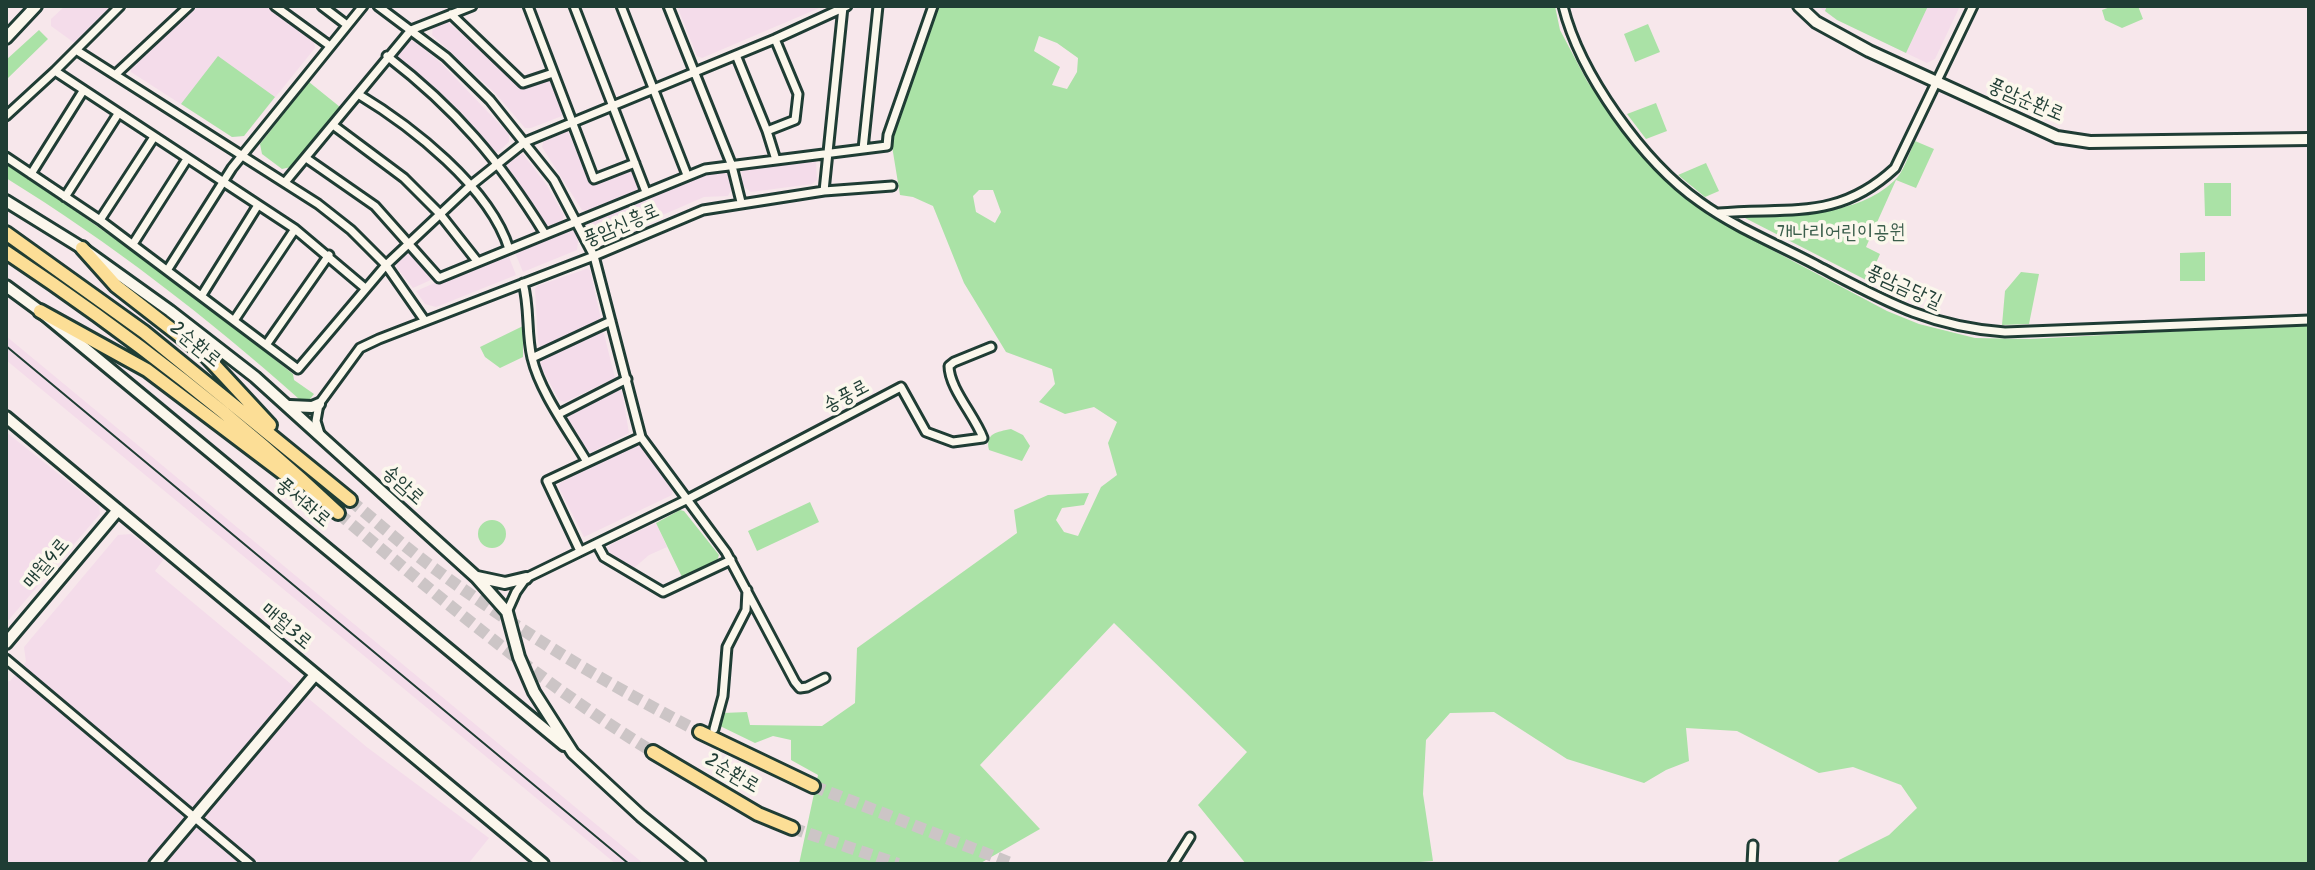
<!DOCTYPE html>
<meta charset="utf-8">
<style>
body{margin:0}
#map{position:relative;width:2315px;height:870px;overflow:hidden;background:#f7e7eb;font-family:Kalam,sans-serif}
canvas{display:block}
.frame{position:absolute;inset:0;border:8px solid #1f3d34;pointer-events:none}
</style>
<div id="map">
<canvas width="2315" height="870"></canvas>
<div class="frame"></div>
</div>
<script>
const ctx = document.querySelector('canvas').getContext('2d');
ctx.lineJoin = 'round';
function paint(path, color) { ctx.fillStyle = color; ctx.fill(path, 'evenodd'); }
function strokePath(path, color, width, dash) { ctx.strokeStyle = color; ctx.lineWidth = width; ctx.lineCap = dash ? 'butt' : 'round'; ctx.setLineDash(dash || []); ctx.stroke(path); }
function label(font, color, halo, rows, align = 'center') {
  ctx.font = font + ' Kalam,"Poor Story",sans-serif'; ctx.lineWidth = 7; ctx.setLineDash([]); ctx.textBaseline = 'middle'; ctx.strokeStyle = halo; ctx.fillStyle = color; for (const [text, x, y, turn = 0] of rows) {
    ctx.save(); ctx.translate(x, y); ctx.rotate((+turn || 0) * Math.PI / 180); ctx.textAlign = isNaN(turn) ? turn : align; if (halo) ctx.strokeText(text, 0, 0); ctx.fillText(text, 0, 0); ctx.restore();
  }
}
paint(new Path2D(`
 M 65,6 L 115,6 L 76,44 L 51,26 L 51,19 Z
 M 195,6 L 266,6 L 314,41 L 315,48 L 244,136 L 232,137 L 131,72 L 131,66 Z
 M 677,6 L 824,6 L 702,58 L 697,56 Z
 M 1817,6 L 1960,6 L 1935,59 L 1927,63 L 1837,20 Z
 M 446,20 L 522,89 L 546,80 L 553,83 L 564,109 L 562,116 L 531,128 L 525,128 L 496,94 L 432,35 L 433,27 L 438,21 Z
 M 414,40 L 442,64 L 509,134 L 509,142 L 498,152 L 493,152 L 453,107 L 397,57 L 396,51 L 406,41 Z
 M 567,130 L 592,184 L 631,168 L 638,185 L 636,191 L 587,211 L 582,210 L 542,147 L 544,139 Z
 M 517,153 L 523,154 L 546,184 L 564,215 L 562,221 L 550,226 L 544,224 L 507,167 L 507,161 Z
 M 814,159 L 816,161 L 817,180 L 812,184 L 751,192 L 743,186 L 741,168 Z
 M 706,173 L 727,173 L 733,186 L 728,196 L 704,197 L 658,217 L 650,195 Z
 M 645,197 L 653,218 L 604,238 L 596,235 L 591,218 Z
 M 569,227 L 573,228 L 578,241 L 577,250 L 523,272 L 514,250 Z
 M 507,252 L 516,275 L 436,307 L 425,304 L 416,291 Z
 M 407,253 L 414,254 L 433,279 L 413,288 L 397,268 L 396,261 Z
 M 586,269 L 590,270 L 601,319 L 541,348 L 538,341 L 535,289 L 537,286 Z
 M 600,331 L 604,334 L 615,378 L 565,402 L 559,400 L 540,365 L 543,359 Z
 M 6,336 L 644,864 L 616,864 L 6,360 Z
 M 619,389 L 622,391 L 629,433 L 592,452 L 586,451 L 567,420 L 568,414 Z
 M 6,432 L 99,506 L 100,514 L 6,623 Z
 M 634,445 L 640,445 L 673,488 L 672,495 L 584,537 L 559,488 L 560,483 Z
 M 656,523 L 667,547 L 649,555 L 634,568 L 608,552 L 606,548 L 612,544 Z
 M 131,534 L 164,559 L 155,571 L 368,748 L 489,838 L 468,864 L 6,864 L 6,682 L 10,681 L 26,662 L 24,647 L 118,535 Z`), '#f4dcea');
paint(new Path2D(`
 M 939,6 L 1555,6 L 1560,30 L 1587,81 L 1635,148 L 1673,187 L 1723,224 L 1887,311 L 1919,324 L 1975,338 L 2030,339 L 2309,324 L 2309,864 L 1837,864 L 1839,860 L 1889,835 L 1917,808 L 1901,785 L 1853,767 L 1819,773 L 1737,731 L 1686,728 L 1689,761 L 1666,770 L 1644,783 L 1567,759 L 1494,712 L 1450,713 L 1426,740 L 1423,794 L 1433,861 L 1395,864 L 1246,864 L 1198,805 L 1247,752 L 1114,623 L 980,765 L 1040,829 L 979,864 L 799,864 L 818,775 L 791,760 L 791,740 L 773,736 L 755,743 L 720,726 L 723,713 L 747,712 L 750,725 L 822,726 L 855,703 L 857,648 L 1017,533 L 1014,510 L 1048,495 L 1089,493 L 1084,505 L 1062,508 L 1056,520 L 1064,532 L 1078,536 L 1101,487 L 1117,475 L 1108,443 L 1117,422 L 1094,407 L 1065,414 L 1039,402 L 1055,384 L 1052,369 L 1006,352 L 964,283 L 933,206 L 913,197 L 900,195 L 891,140 ZM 1039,36 L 1057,43 L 1078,58 L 1077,72 L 1067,89 L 1052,85 L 1060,67 L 1034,51 ZM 979,190 L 993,190 L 1001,212 L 995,223 L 976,212 L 973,196 Z
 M 1827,6 L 1928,6 L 1906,53 L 1837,20 L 1825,11 Z
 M 2113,6 L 2138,6 L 2143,19 L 2122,28 L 2105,20 L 2102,10 Z
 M 1648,24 L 1660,52 L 1635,62 L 1624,34 Z
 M 39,30 L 48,39 L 6,80 L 6,60 Z
 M 218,56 L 275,97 L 244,136 L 232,137 L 181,104 Z
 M 309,82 L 340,107 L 291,167 L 282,169 L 262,154 L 260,144 Z
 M 1656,103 L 1667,131 L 1646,139 L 1627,114 Z
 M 1915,141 L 1934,149 L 1916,188 L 1896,180 L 1866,247 L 1880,254 L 1868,281 L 1745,218 L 1749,215 C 1797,213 1856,217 1894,181 C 1904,172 1909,153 1915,141 Z
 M 1706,163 L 1719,191 L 1705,197 L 1678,175 Z
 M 6,164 C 105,230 201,299 293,374 L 294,380 L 314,394 L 310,399 L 299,399 C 208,318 110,242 6,178 Z
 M 2204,183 L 2231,183 L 2231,216 L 2205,216 Z
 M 2205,252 L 2205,281 L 2180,281 L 2180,253 Z
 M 2021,272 L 2039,274 L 2029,324 L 2002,325 L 2005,291 Z
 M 523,326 L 523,357 L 500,368 L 485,357 L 480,347 Z
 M 1011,429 L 1023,435 L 1030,446 L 1022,461 L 989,450 C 985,433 997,432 1011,429 Z
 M 810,502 L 819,522 L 757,551 L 748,531 Z
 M 680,510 L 684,511 L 719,555 L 717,561 L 682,577 L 656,523 Z
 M478 534a14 14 0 1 1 28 0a14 14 0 1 1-28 0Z`), '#aae2a6');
strokePath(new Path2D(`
 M 350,500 C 378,523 406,548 435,569 C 519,631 608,685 700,732
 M 338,513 C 440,598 539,682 653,752
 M 813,786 L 1013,864
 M 792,828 L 898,864`), '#ccc5c6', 12, [12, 6]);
const street = new Path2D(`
 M 275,6 L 330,46
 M 322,6 L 347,25
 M 378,6 L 446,57 L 490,100 L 554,180 L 594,256 L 641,437 L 726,552 L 795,682 L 800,688 L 807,687 L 825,678
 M 528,6 L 594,179 L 635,163
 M 574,6 L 646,192
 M 621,6 L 687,175
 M 668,6 L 732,166 L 741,202
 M 1563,6 C 1580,74 1643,162 1700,202 C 1736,228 1779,245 1818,266 C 1883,300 1929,327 2005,332 L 2309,320
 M 451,14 L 523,83 L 553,73
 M 775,39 L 798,94 L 795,120 L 767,131 L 776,160
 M 76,50 L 318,204 L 351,230 L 386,265 L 425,321
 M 736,55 L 767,131
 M 387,56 C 456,109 500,161 545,234
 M 55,71 L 295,229 L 365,288
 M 116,74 L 189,6
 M 358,94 C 411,126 490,187 509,249
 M 6,116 L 55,71 L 120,6
 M 333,125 L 404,178 L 440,214 L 477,261
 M 863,149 L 878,6
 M 6,157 L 100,220 L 298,369 L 386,265 L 470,186 L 525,142 L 775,39 L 847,6
 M 306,158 L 375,206 L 439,278 L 705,169 L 887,146 L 888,135 L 933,6
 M 31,174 L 83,91
 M 286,181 L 411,30 L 472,6
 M 824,191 L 843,7
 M 65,197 L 118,114
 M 1719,213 C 1790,207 1838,221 1895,168 L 1973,6
 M 100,220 L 154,137
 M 133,244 L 187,159
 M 168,269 L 232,168 L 363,6
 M 523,283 C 530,308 526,333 532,358 C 540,392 569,431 587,462
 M 202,295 L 258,205
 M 235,319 L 295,229
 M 266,345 L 329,255
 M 532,358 L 611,321
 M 559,414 L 627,379
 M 320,434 L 316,421 L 319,404 L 360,348 L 379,339 L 594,256 L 703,210 L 824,191 L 892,186
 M 597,544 L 604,557 L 663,592 L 731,560
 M 580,551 L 547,481 L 641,437
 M 507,612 L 516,592 L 526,578 L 688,499 L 901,387 L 926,432 L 953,442 L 983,438 C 975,416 949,388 949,366 L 954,362 L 991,347
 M 6,659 L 250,864
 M 714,729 L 723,696 L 727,647 L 746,610 L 747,590
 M 1173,864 L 1190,837
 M 1752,864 L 1753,845`);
const secondary = new Path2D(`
 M 1799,6 L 1816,22 L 1869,51 L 2057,137 L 2090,142 L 2309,139
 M 6,38 L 36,6
 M 6,201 L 82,248 L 170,311 L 255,377 L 476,577 L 507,612 L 519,657 L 534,692 L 573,753 L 641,816 L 700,864
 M 6,286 L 40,311 L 564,745
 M 290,406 L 312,407 L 319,404
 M 6,417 L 543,864
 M 477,577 L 505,583 L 526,578
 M 6,643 L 118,510
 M 155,864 L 314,676`);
const highway = new Path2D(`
 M 6,233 L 144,332 L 350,500
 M 82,248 L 116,286 L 206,356 L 270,425
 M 6,252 C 123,330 235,416 338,513
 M 40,311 L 147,370 L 299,485
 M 700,732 L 813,786
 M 653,752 L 758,814 L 792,828`);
strokePath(street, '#1f3d34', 13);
strokePath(secondary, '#1f3d34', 16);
strokePath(highway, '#1f3d34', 18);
strokePath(street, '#fbf7ec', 7);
strokePath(secondary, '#fbf7ec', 10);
strokePath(highway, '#fcde96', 12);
strokePath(new Path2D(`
 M 6,346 L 629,864`), '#1f3d34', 2);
label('20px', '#1f3d34', '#fbf7ec', [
 ["풍암순환로",2025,102,23],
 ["풍암신흥로",622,227,-23],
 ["풍암금당길",1903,289,24],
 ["2순환로",194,346,39],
 ["송풍로",847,398,-28],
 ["송암로",402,487,42],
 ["풍서좌로",302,504,40],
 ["매월4로",48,565,-50],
 ["매월3로",285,628,40],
 ["2순환로",731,775,30]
]);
label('20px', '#3b5e4b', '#fbf7ec', [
 ["개나리어린이공원",1841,235]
]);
</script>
